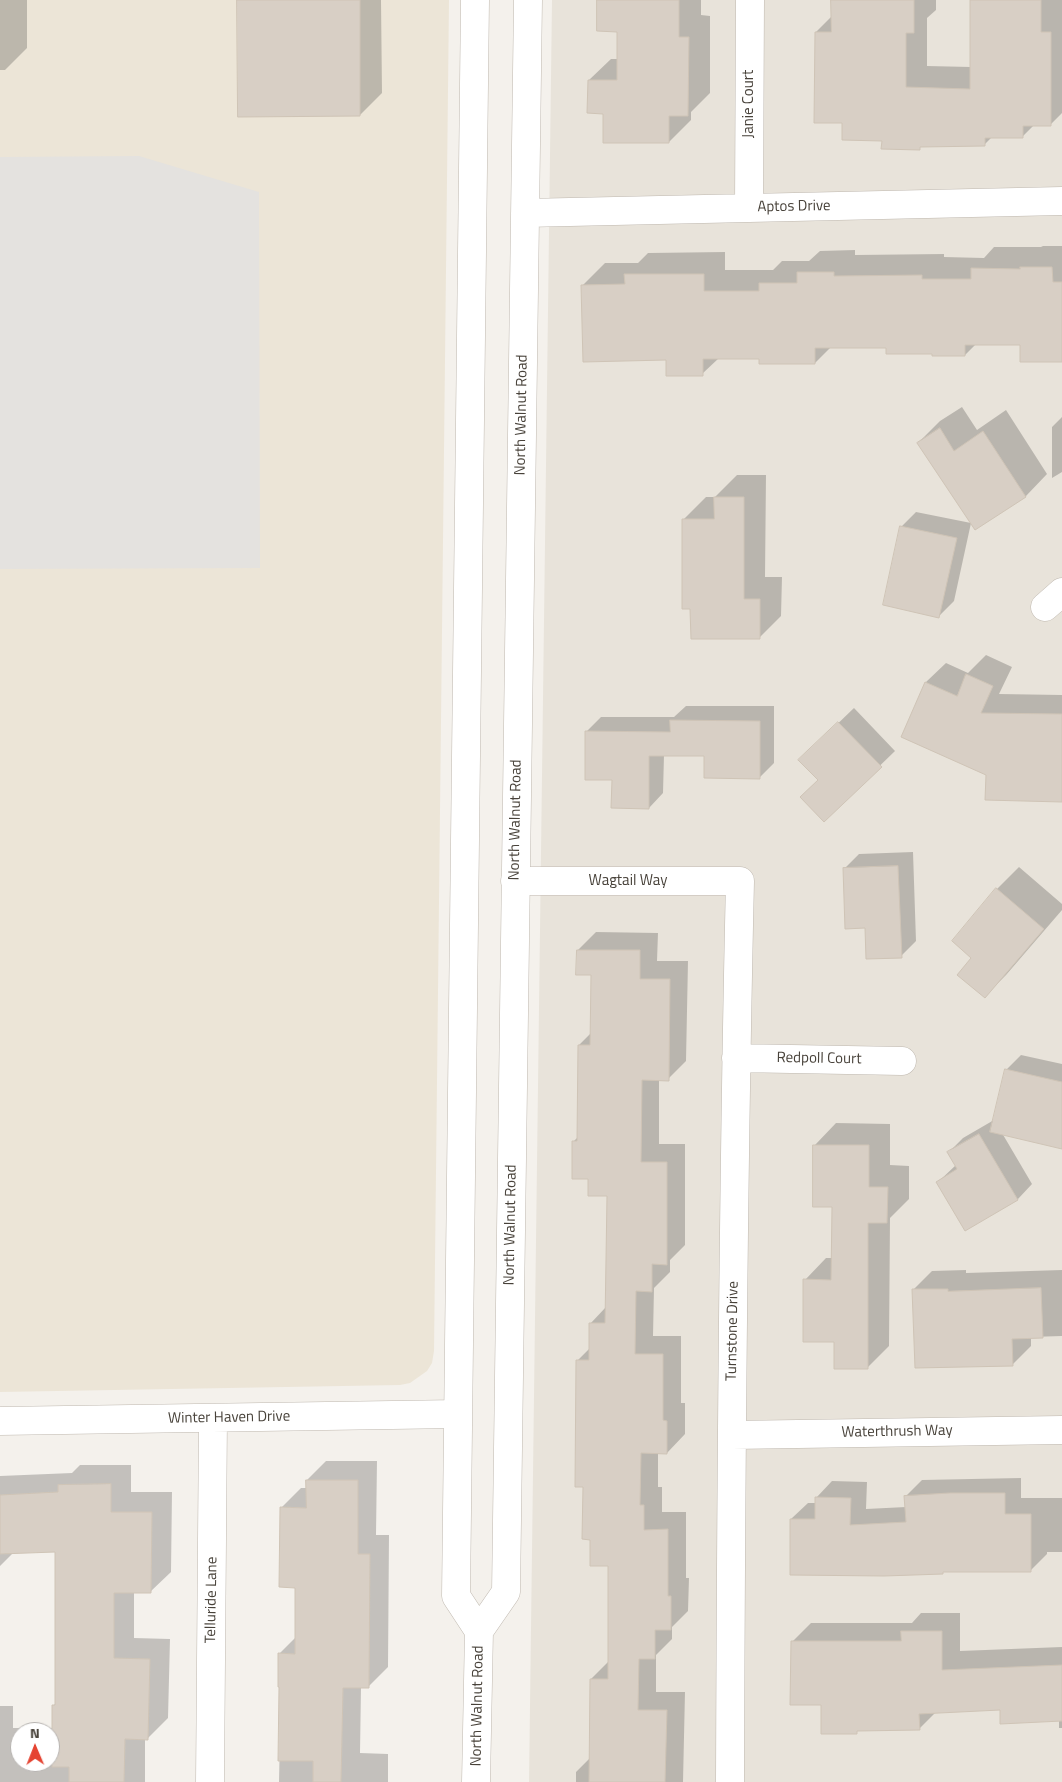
<!DOCTYPE html>
<style>
body{margin:0}
#map{position:relative;width:1062px;height:1782px;overflow:hidden;background:#f4f1ec;font-family:"Titillium Web",sans-serif}
canvas{display:block}
.north{position:absolute;left:10px;top:1722px;width:50px;height:50px;box-sizing:border-box;background:#fff;border:1px solid #b6b3b0;border-radius:50%;rotate:359deg;font-size:14px;font-weight:700;line-height:20px;text-align:center;color:#48423a}
.north::after{content:'';display:block;margin:auto;width:18px;height:22px;background:#e54432;clip-path:polygon(50% 0,100% 100%,50% 72%,0 100%)}
</style>
<div id="map">
<canvas width="1062" height="1782"></canvas>
<div class="north">N</div>
</div>
<script>
const ctx = document.querySelector('canvas').getContext('2d');
ctx.lineJoin = 'round';
function paint(path, color) { ctx.fillStyle = color; ctx.fill(path, 'evenodd'); }
function strokePath(path, color, width, dash) { ctx.strokeStyle = color; ctx.lineWidth = width; ctx.lineCap = dash ? 'butt' : 'round'; ctx.setLineDash(dash || []); ctx.stroke(path); }
function label(font, color, halo, rows, align = 'center') {
  ctx.font = font + ' "Titillium Web",sans-serif'; ctx.lineWidth = 4.5; ctx.setLineDash([]); ctx.textBaseline = 'middle'; ctx.strokeStyle = halo; ctx.fillStyle = color; for (const [text, x, y, turn = 0] of rows) {
    ctx.save(); ctx.translate(x, y); ctx.rotate((+turn || 0) * Math.PI / 180); ctx.textAlign = isNaN(turn) ? turn : align; if (halo) ctx.strokeText(text, 0, 0); ctx.fillText(text, 0, 0); ctx.restore();
  }
}
paint(new Path2D(`
 M 552,0 L 1062,0 L 1062,1782 L 529,1782 Z`), '#e8e3da');
paint(new Path2D(`
 M 0,0 L 449,0 L 434,1351 L 432,1363 L 427,1371 L 410,1383 L 400,1385 L 0,1392 Z`), '#ece5d7');
paint(new Path2D(`
 M 139,156 L 259,192 L 260,568 L 0,569 L 0,157 Z`), '#e4e2df');
paint(new Path2D(`
 M 0,0 L 27,0 L 27,48 L 5,70 L 0,70 Z
 M 238,0 L 381,0 L 382,93 L 360,115 Z
 M 598,0 L 701,0 L 701,15 L 710,16 L 710,93 L 691,112 L 691,120 L 669,142 L 604,112 L 589,80 L 611,59 L 618,59 L 618,30 Z
 M 832,0 L 936,0 L 936,10 L 927,18 L 927,66 L 971,67 L 971,0 L 1062,0 L 1062,113 L 1051,124 L 1035,124 L 1022,137 L 992,137 L 984,145 L 922,145 L 919,148 L 883,140 L 844,122 L 816,32 L 832,16 Z
 M 1043,246 L 1062,246 L 1062,361 L 1021,343 L 976,344 L 965,355 L 887,347 L 831,347 L 815,363 L 760,358 L 719,358 L 702,374 L 668,359 L 583,285 L 605,263 L 638,263 L 648,253 L 725,252 L 725,270 L 773,270 L 782,261 L 809,261 L 820,251 L 855,250 L 855,255 L 944,254 L 944,257 L 984,258 L 994,247 L 1041,247 Z
 M 962,407 L 977,430 L 1006,410 L 1047,474 L 1026,496 L 975,529 L 918,443 L 940,421 Z
 M 1062,417 L 1062,472 L 1052,478 L 1052,427 Z
 M 737,475 L 766,475 L 765,577 L 782,577 L 781,616 L 759,638 L 692,608 L 684,519 L 706,497 L 715,497 Z
 M 916,512 L 971,523 L 954,601 L 939,616 L 901,527 Z
 M 986,655 L 1012,667 L 999,694 L 1062,695 L 1062,800 L 987,774 L 902,737 L 926,682 L 946,663 L 968,673 Z
 M 686,706 L 774,706 L 774,763 L 759,778 L 705,755 L 664,755 L 663,793 L 649,808 L 613,779 L 586,732 L 601,717 L 674,717 Z
 M 854,708 L 895,751 L 824,820 L 819,780 L 800,760 Z
 M 913,852 L 916,941 L 901,956 L 866,927 L 844,869 L 859,854 Z
 M 1019,867 L 1062,904 L 1062,910 L 1006,975 L 985,996 L 973,958 L 997,889 Z
 M 596,932 L 658,933 L 657,961 L 688,961 L 686,1061 L 668,1079 L 659,1079 L 659,1144 L 685,1144 L 685,1245 L 670,1260 L 670,1272 L 654,1288 L 653,1336 L 681,1336 L 681,1403 L 685,1403 L 685,1434 L 667,1453 L 658,1453 L 658,1487 L 662,1487 L 662,1512 L 686,1512 L 686,1578 L 689,1578 L 688,1611 L 672,1627 L 672,1639 L 656,1655 L 656,1692 L 685,1692 L 683,1782 L 576,1782 L 576,1772 L 590,1758 L 591,1679 L 609,1661 L 609,1565 L 591,1539 L 584,1486 L 577,1361 L 590,1348 L 590,1324 L 606,1307 L 608,1195 L 589,1178 L 574,1141 L 578,1137 L 579,1045 L 591,1033 L 592,973 L 578,950 Z
 M 1021,1055 L 1062,1064 L 1062,1147 L 1002,1133 L 1032,1184 L 1018,1199 L 966,1229 L 937,1183 L 956,1165 L 948,1153 L 963,1138 L 994,1120 L 1006,1070 Z
 M 836,1123 L 890,1124 L 890,1165 L 909,1166 L 909,1199 L 890,1218 L 889,1346 L 867,1368 L 835,1340 L 805,1280 L 826,1258 L 833,1258 L 833,1206 L 815,1145 Z
 M 966,1270 L 966,1273 L 1062,1270 L 1062,1336 L 1031,1337 L 1031,1346 L 1012,1365 L 913,1290 L 932,1271 Z
 M 326,1461 L 377,1461 L 376,1535 L 389,1535 L 388,1667 L 368,1687 L 361,1687 L 360,1753 L 388,1754 L 388,1782 L 279,1782 L 281,1686 L 279,1654 L 296,1637 L 297,1586 L 281,1508 L 301,1488 L 307,1488 L 307,1480 Z
 M 80,1465 L 131,1465 L 131,1492 L 172,1492 L 171,1572 L 150,1592 L 134,1592 L 134,1638 L 170,1639 L 168,1718 L 148,1738 L 145,1738 L 145,1782 L 0,1782 L 0,1706 L 13,1706 L 13,1728 L 53,1728 L 53,1706 L 57,1702 L 57,1550 L 14,1552 L 0,1566 L 0,1476 L 72,1473 ZM 20,1732 L 50,1732 L 50,1762 L 20,1762 Z
 M 1021,1478 L 1021,1498 L 1062,1498 L 1062,1552 L 1047,1552 L 1047,1554 L 1030,1571 L 791,1519 L 808,1503 L 816,1503 L 816,1498 L 832,1481 L 867,1482 L 866,1509 L 906,1507 L 906,1496 L 922,1480 Z
 M 921,1613 L 960,1613 L 960,1651 L 1062,1647 L 1062,1728 L 1059,1728 L 1059,1719 L 1001,1709 L 936,1712 L 919,1729 L 859,1729 L 856,1732 L 823,1704 L 792,1642 L 811,1623 L 912,1623 Z`), '#0003');
const building = new Path2D(`
 M 237,0 L 360,0 L 360,116 L 238,117 Z
 M 597,0 L 679,0 L 679,37 L 689,37 L 688,116 L 669,116 L 669,143 L 603,143 L 603,114 L 587,113 L 588,80 L 617,80 L 617,32 L 597,31 Z
 M 831,0 L 914,0 L 914,33 L 906,33 L 906,87 L 970,89 L 970,0 L 1041,0 L 1041,32 L 1051,32 L 1051,126 L 1023,126 L 1023,138 L 985,138 L 985,146 L 920,147 L 920,150 L 881,149 L 882,141 L 842,140 L 842,123 L 814,123 L 815,32 L 831,32 Z
 M 1020,267 L 1052,267 L 1053,282 L 1062,282 L 1062,362 L 1020,362 L 1020,345 L 965,345 L 965,356 L 932,356 L 932,354 L 886,354 L 886,348 L 815,348 L 815,364 L 759,364 L 759,359 L 703,359 L 703,376 L 666,376 L 666,360 L 583,362 L 581,285 L 625,284 L 624,274 L 704,274 L 704,291 L 759,291 L 759,283 L 797,283 L 797,272 L 834,272 L 834,276 L 922,275 L 922,279 L 971,279 L 971,268 L 1020,269 Z
 M 940,428 L 954,451 L 983,431 L 1026,497 L 975,530 L 917,443 Z
 M 714,497 L 744,497 L 744,599 L 760,599 L 760,639 L 691,639 L 690,609 L 682,609 L 682,519 L 714,519 Z
 M 900,526 L 957,538 L 939,618 L 883,605 Z
 M 966,674 L 993,686 L 981,713 L 1062,714 L 1062,802 L 985,800 L 986,775 L 901,737 L 925,682 L 957,696 Z
 M 670,720 L 760,721 L 760,779 L 704,778 L 704,756 L 649,756 L 649,809 L 611,808 L 612,780 L 585,780 L 585,731 L 670,732 Z
 M 838,722 L 882,767 L 824,822 L 800,797 L 818,780 L 798,760 Z
 M 898,866 L 902,958 L 866,959 L 865,928 L 845,929 L 843,868 Z
 M 996,888 L 1044,929 L 985,998 L 957,975 L 971,958 L 952,941 Z
 M 577,950 L 640,950 L 640,979 L 670,979 L 669,1081 L 642,1080 L 641,1162 L 667,1162 L 667,1265 L 652,1264 L 652,1292 L 636,1291 L 635,1354 L 663,1354 L 663,1420 L 667,1421 L 667,1454 L 641,1453 L 640,1505 L 644,1505 L 644,1530 L 668,1529 L 668,1596 L 671,1596 L 671,1630 L 655,1630 L 655,1659 L 639,1659 L 638,1710 L 667,1710 L 665,1782 L 589,1782 L 590,1679 L 608,1679 L 608,1566 L 590,1566 L 590,1540 L 582,1539 L 583,1487 L 575,1487 L 576,1360 L 589,1360 L 589,1323 L 605,1323 L 607,1196 L 588,1196 L 588,1179 L 572,1179 L 572,1141 L 577,1141 L 578,1045 L 590,1045 L 591,975 L 576,975 Z
 M 1005,1069 L 1062,1082 L 1062,1149 L 990,1132 Z
 M 979,1134 L 1018,1200 L 965,1231 L 936,1182 L 957,1169 L 947,1152 Z
 M 813,1145 L 869,1145 L 869,1187 L 888,1187 L 887,1223 L 868,1223 L 868,1369 L 834,1369 L 834,1342 L 803,1342 L 803,1279 L 831,1280 L 832,1207 L 813,1207 Z
 M 1041,1288 L 1043,1338 L 1012,1339 L 1013,1366 L 915,1368 L 912,1289 L 948,1289 L 948,1291 Z
 M 306,1480 L 358,1480 L 358,1554 L 370,1554 L 369,1688 L 343,1688 L 341,1782 L 313,1782 L 313,1761 L 278,1761 L 279,1687 L 278,1687 L 278,1653 L 295,1654 L 295,1588 L 279,1587 L 280,1507 L 306,1508 Z
 M 111,1484 L 111,1512 L 152,1512 L 151,1593 L 114,1593 L 114,1658 L 150,1659 L 148,1740 L 125,1739 L 124,1782 L 69,1782 L 69,1767 L 52,1767 L 52,1705 L 55,1705 L 55,1552 L 0,1554 L 0,1495 L 58,1492 L 58,1485 Z
 M 950,1493 L 1005,1493 L 1005,1514 L 1031,1514 L 1031,1572 L 943,1572 L 943,1574 L 884,1576 L 790,1575 L 790,1519 L 815,1519 L 815,1497 L 851,1498 L 850,1525 L 906,1522 L 904,1496 Z
 M 901,1631 L 942,1631 L 942,1670 L 1062,1665 L 1062,1721 L 1000,1724 L 1000,1710 L 919,1714 L 920,1730 L 857,1731 L 857,1734 L 821,1734 L 821,1705 L 790,1705 L 791,1641 L 901,1641 Z`);
paint(building, '#d8cfc5');
strokePath(building, '#cfc4b6', 1);
const minor = new Path2D(`
 M 475,0 L 456,1596 L 479,1631
 M 749,208 L 750,0
 M 525,213 L 1062,201
 M 1045,607 L 1062,592
 M 515,881 L 740,881 C 733,1181 731,1482 730,1782
 M 736,1058 L 902,1061
 M 0,1421 L 457,1414
 M 732,1435 L 1062,1430
 M 210,1782 L 213,1418
 M 476,1782 L 479,1631 L 506,1592 L 528,0`);
strokePath(minor, '#bfb8af', 29);
strokePath(minor, '#fff', 28);
label('15px', '#48423a', '#fff', [
 ["Janie Court",749,104,-90],
 ["Aptos Drive",794,207,-1],
 ["North Walnut Road",522,415,-89],
 ["North Walnut Road",516,820,-89],
 ["Wagtail Way",628,881],
 ["Redpoll Court",819,1059,1],
 ["North Walnut Road",511,1225,-89],
 ["Turnstone Drive",733,1331,-89],
 ["Winter Haven Drive",229,1418,-1],
 ["Waterthrush Way",897,1432,-1],
 ["Telluride Lane",212,1600,-89],
 ["North Walnut Road",478,1706,-89]
]);
</script>
